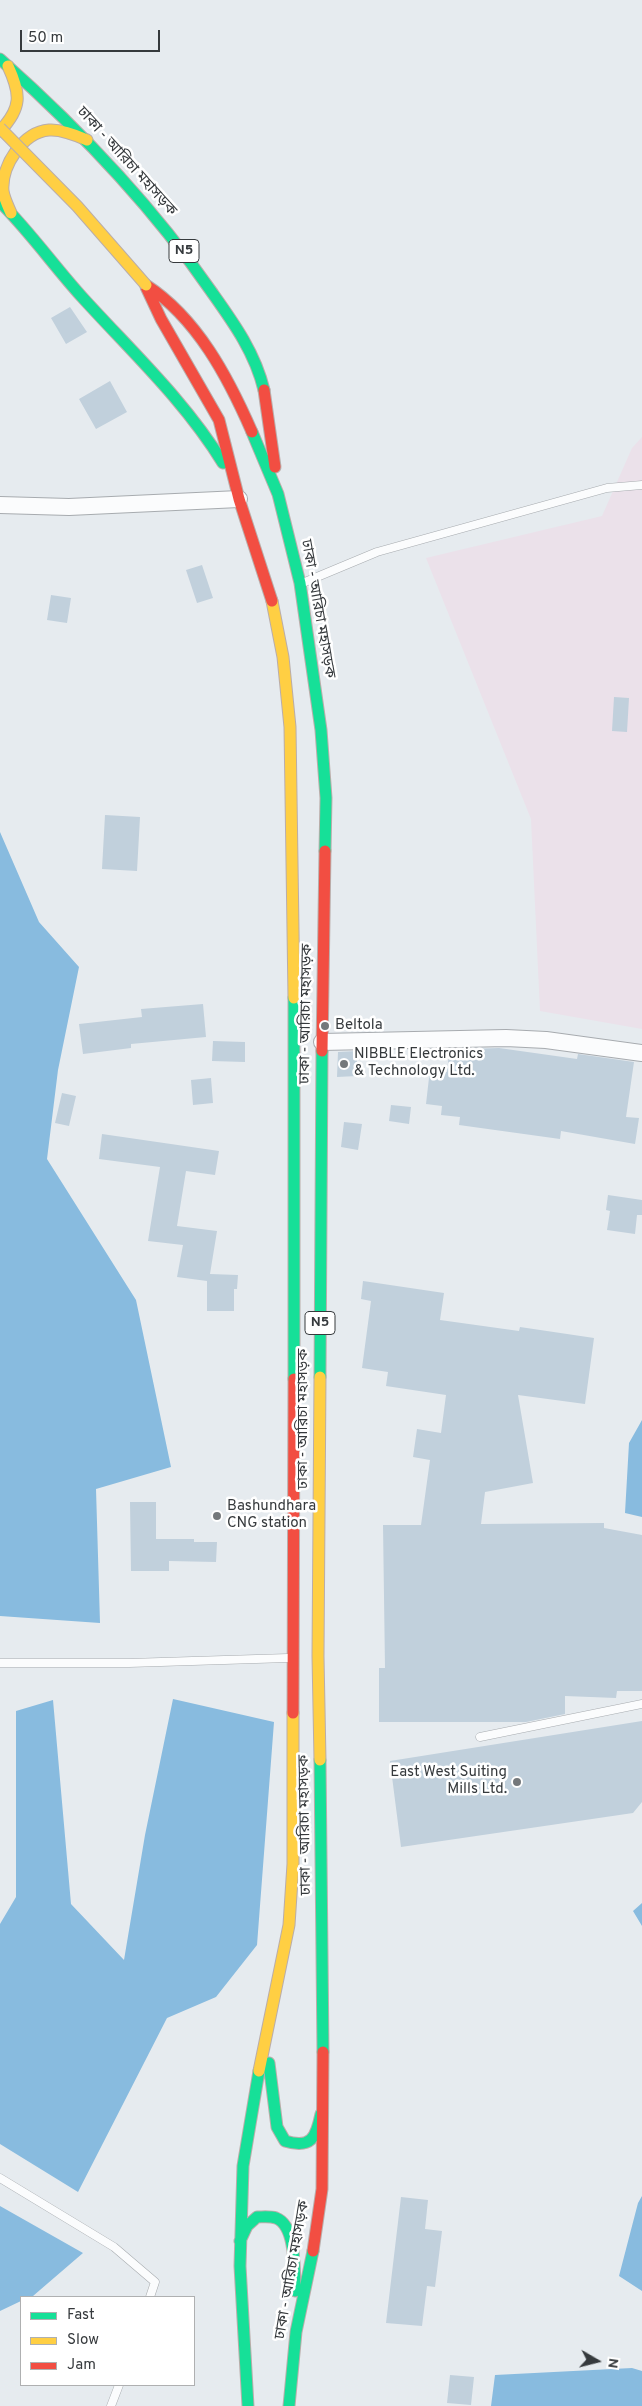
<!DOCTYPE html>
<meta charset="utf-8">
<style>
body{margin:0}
#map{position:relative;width:642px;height:2406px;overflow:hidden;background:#e6ebef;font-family:Overpass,sans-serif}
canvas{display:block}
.legend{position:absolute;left:20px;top:2296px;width:175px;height:90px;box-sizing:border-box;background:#fff;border:1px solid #afb0b1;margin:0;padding:6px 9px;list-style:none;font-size:15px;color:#363a3d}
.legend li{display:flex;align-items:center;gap:10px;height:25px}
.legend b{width:25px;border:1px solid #afb0b1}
.north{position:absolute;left:572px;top:2336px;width:50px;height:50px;-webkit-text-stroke:4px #fff;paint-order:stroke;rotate:98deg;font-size:14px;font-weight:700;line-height:20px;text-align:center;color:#363a3d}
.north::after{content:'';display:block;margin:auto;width:18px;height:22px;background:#363a3d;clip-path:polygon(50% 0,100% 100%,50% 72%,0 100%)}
.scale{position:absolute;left:20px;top:30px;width:140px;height:22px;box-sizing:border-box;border:2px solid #363a3d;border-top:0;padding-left:6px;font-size:15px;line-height:18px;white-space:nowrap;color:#363a3d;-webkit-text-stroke:4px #fff;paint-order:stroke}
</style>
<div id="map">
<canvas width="642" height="2406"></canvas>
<ul class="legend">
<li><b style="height:6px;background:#16e098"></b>Fast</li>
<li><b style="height:6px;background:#ffcf43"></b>Slow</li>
<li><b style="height:6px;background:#f24e42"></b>Jam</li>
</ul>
<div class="north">N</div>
<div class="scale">50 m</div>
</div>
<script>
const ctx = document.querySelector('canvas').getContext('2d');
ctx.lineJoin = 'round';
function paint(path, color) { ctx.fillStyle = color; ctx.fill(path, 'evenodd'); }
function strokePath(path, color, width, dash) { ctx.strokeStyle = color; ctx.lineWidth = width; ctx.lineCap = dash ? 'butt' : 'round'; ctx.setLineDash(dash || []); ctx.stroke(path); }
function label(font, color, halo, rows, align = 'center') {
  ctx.font = font + ' Overpass,"Noto Sans Bengali",sans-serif'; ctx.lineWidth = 5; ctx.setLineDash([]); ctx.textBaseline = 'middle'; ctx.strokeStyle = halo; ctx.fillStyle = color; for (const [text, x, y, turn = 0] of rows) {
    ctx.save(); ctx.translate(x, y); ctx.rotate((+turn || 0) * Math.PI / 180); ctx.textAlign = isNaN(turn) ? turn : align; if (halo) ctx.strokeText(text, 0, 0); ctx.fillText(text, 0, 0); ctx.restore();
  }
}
paint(new Path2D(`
 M 642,437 L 642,1029 L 540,1011 L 531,819 L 426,558 L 602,516 L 632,448 Z`), '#ebe1ea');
paint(new Path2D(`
 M 0,832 L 39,922 L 79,967 L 58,1070 L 47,1159 L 136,1300 L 171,1467 L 96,1489 L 100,1623 L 0,1616 Z
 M 642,1420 L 642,1517 L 625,1513 L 629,1443 Z
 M 173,1699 L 274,1722 L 257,1945 L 216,1997 L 167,2018 L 78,2192 L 0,2144 L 0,1924 L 16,1897 L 16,1711 L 53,1700 L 71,1904 L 124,1960 L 145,1835 Z
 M 642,1903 L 642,1926 L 633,1911 Z
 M 642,2196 L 642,2291 L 619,2276 L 638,2203 Z
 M 0,2206 L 83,2253 L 33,2296 L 21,2297 L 21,2301 L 0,2311 Z
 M 632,2368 L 642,2371 L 642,2406 L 491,2406 L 495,2375 Z`), '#88bbdf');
paint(new Path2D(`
 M 70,307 L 87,332 L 66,344 L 51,318 Z
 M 110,381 L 127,412 L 96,429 L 79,399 Z
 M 202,565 L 213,598 L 197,603 L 186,570 Z
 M 51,595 L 71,598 L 67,623 L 47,620 Z
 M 614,697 L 629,698 L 627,732 L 612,731 Z
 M 105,815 L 140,817 L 137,871 L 102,869 Z
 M 203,1004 L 206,1037 L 131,1044 L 131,1048 L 83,1054 L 79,1024 L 142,1017 L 141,1009 Z
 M 213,1041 L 245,1042 L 245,1062 L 212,1061 Z
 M 499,1048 L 577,1059 L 578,1054 L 634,1062 L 626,1117 L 639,1118 L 635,1144 L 561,1131 L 560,1139 L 459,1125 L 460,1117 L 441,1115 L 442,1106 L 426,1104 L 430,1069 L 447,1072 L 449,1053 L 469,1056 L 470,1049 Z
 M 357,1051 L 357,1076 L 337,1077 L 338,1052 Z
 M 211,1078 L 213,1103 L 193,1105 L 191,1080 Z
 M 62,1093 L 76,1096 L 69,1126 L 55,1123 Z
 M 391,1105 L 411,1107 L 409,1124 L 389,1121 Z
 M 344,1122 L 362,1124 L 358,1150 L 341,1147 Z
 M 102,1134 L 219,1151 L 215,1175 L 186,1171 L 177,1226 L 217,1231 L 210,1274 L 238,1275 L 237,1289 L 234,1289 L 234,1311 L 207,1311 L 207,1281 L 177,1277 L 183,1245 L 148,1241 L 160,1167 L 99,1159 Z
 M 608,1195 L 642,1200 L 642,1215 L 637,1215 L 635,1234 L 607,1230 L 610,1211 L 606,1210 Z
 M 363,1281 L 444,1293 L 440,1320 L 519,1331 L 520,1327 L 594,1338 L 585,1404 L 518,1395 L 533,1483 L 485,1492 L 481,1524 L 604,1523 L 604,1528 L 642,1535 L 642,1691 L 617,1691 L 616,1698 L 565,1696 L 565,1714 L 526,1722 L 379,1722 L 379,1668 L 385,1668 L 383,1525 L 421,1525 L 430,1460 L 413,1457 L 417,1429 L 441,1433 L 446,1395 L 386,1386 L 388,1372 L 362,1368 L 371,1301 L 361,1299 Z
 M 130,1502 L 156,1502 L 156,1539 L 194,1539 L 194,1542 L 217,1542 L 216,1562 L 169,1561 L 169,1571 L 131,1571 Z
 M 642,1721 L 642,1802 L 633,1813 L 401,1847 L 390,1761 Z
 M 401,2197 L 428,2200 L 425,2229 L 442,2231 L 435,2287 L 427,2286 L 422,2326 L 386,2323 Z
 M 450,2375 L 474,2377 L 471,2405 L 447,2403 Z`), '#c1d0dc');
const lane = new Path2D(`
 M 305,582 L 377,552 L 607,488 L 642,485
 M 0,1663 L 129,1663 L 288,1658
 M 480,1737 L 642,1704
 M 0,2178 L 114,2247 L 155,2282 L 150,2297
 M 111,2406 L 119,2385`);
const street = new Path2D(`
 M 0,505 L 69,507 L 239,499
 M 322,1042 L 506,1038 L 546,1040 L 642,1053`);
const fast = new Path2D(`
 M 0,59 C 79,129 151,204 211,291 C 233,322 255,352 264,390
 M 0,202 C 30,232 54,266 82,297 C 132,352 184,400 223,463
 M 252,432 L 278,494 L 300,583 L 321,730 L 326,798 L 325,851
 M 320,1377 L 322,1051
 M 294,1379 L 294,998
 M 320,1760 L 323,2052
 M 269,2063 L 277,2127 L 285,2141 C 311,2149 316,2138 321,2114
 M 240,2241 L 247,2226 L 257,2217 C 263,2217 270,2216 276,2218 C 297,2226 294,2273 295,2291
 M 248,2406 L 240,2266 L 243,2166 L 259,2071
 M 289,2406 L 296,2332 L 313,2251`);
const slow = new Path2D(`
 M 0,131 C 22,108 21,94 8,66
 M 11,213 C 8,206 4,198 3,191 C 1,166 23,132 49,130 C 62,129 76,135 87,140
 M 272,601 L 283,657 L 290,727 L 294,998
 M 320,1760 L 318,1656 L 320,1377
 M 259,2071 L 289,1925 L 293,1864 L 293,1713`);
const jam = new Path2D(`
 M 146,285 C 197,318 228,377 252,432
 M 146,287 L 161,319 L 219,420 L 239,499 L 272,601
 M 264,390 L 275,467
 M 322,1051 L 325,851
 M 293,1713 L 294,1379
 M 313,2251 L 322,2189 L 323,2052`);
strokePath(lane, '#a7abaf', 9);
strokePath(street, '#a7abaf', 18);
strokePath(fast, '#baadaa', 13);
strokePath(slow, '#baadaa', 13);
strokePath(jam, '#baadaa', 13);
strokePath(lane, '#fbfcfd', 8);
strokePath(street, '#fbfcfd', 16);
strokePath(fast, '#16e098', 11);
strokePath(slow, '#ffcf43', 11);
strokePath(jam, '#f24e42', 11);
const slowBridge = new Path2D(`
 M 0,128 L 77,206 L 146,285`);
strokePath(slowBridge, '#baadaa', 13, []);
strokePath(slowBridge, '#ffcf43', 11);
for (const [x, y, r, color] of [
 [325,1026,5,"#74787b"],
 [344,1064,5,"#74787b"],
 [217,1516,5,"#74787b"],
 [517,1782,5,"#74787b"]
]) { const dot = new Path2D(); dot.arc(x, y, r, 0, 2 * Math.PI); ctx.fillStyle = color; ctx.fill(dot); strokePath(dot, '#fff', 2); }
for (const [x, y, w] of [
 [184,251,30],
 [320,1323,30]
]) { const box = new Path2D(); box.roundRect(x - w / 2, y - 11.5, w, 23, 4); ctx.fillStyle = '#fff'; ctx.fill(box); strokePath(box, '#363a3d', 1); }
label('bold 14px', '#363a3d', null, [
 ["N5",184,251],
 ["N5",320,1323]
]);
label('15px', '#363a3d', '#fff', [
 ["ঢাকা - আরিচা মহাসড়ক",126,162,48],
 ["ঢাকা - আরিচা মহাসড়ক",317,609,80],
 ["ঢাকা - আরিচা মহাসড়ক",307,1014,-89],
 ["ঢাকা - আরিচা মহাসড়ক",304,1419,-90],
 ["ঢাকা - আরিচা মহাসড়ক",306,1825,-91],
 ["ঢাকা - আরিচা মহাসড়ক",293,2270,-80]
]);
label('15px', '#363a3d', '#fff', [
 ["Beltola",335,1026],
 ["NIBBLE Electronics",354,1055],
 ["& Technology Ltd.",354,1072],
 ["Bashundhara",227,1507],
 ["CNG station",227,1524],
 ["East West Suiting",507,1773,"right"],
 ["Mills Ltd.",507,1790,"right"]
], 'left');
</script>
